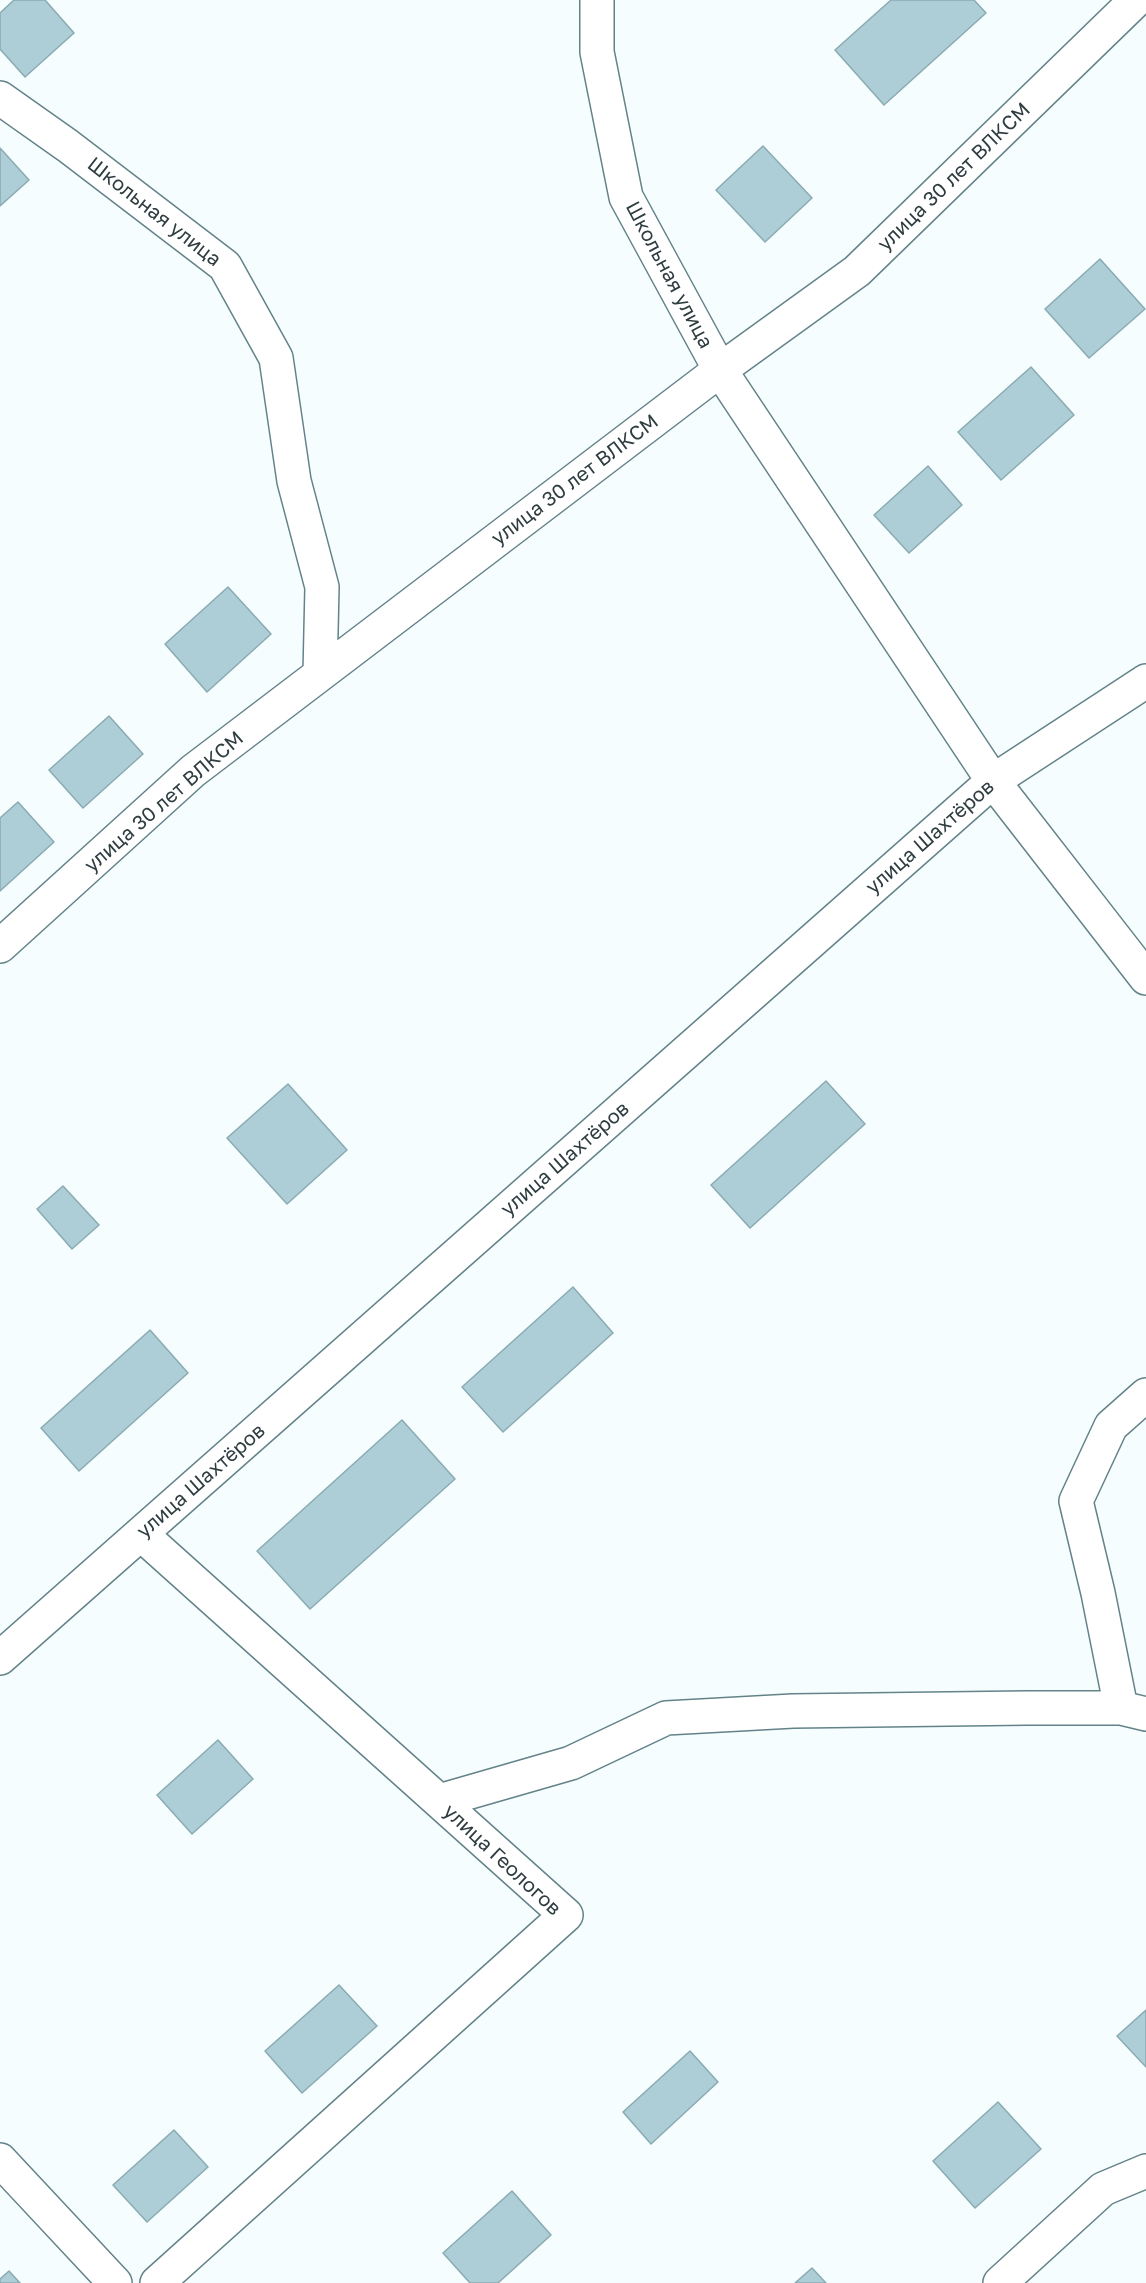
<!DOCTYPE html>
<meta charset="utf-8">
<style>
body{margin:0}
canvas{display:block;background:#f6fdff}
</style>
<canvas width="1146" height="2283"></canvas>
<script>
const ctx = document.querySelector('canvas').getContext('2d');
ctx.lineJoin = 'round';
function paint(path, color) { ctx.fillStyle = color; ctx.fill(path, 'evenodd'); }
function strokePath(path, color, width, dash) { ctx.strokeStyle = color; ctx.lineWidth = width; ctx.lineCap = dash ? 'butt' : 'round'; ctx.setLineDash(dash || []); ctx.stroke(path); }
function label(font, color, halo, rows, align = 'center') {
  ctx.font = font + ' "Golos Text",sans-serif'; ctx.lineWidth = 4.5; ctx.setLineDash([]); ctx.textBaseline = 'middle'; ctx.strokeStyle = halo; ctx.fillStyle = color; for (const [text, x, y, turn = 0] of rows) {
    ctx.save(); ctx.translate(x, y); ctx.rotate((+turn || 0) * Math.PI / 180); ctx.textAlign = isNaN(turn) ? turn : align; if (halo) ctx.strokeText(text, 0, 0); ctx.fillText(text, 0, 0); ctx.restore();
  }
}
const building = new Path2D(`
 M 14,0 L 45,0 L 74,33 L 25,77 L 0,49 L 0,13 Z
 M 891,0 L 974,0 L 986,13 L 884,105 L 835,50 Z
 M 763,146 L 812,198 L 765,242 L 716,190 Z
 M 0,148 L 29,180 L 0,206 Z
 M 1100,259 L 1145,309 L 1089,358 L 1045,309 Z
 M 1031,367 L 1074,415 L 1001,480 L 958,432 Z
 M 928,466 L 962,505 L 909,553 L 874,515 Z
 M 228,587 L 271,634 L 207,692 L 165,644 Z
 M 109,716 L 143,754 L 83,808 L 49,770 Z
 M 18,802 L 54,842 L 0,891 L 0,818 Z
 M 826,1081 L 865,1124 L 750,1228 L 711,1185 Z
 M 288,1084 L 347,1150 L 287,1204 L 227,1138 Z
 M 63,1186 L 99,1225 L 72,1249 L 37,1209 Z
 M 573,1287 L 613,1333 L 503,1432 L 462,1387 Z
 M 150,1330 L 188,1373 L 79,1471 L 41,1428 Z
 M 402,1420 L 455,1479 L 310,1609 L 257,1551 Z
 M 218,1740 L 253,1779 L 192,1834 L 157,1795 Z
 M 339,1985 L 377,2026 L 302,2093 L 265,2051 Z
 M 1146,2010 L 1146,2067 L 1117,2036 Z
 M 690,2051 L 718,2082 L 651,2144 L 623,2112 Z
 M 998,2102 L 1041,2149 L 975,2208 L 933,2161 Z
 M 174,2130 L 208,2167 L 147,2222 L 113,2185 Z
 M 512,2191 L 551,2235 L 498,2283 L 470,2283 L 443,2253 Z
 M 812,2268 L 826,2283 L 795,2283 Z
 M 9,2271 L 20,2283 L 0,2283 L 0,2279 Z`);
paint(building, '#adced6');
strokePath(building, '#8aabb2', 1.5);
const minor = new Path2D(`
 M 597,0 L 597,52 L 626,197 L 720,370 L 993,781 L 1146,978
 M 0,98 L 68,146 L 225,266 L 276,358 L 294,481 L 322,587 L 320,674
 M 0,946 L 193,771 L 720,370 L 857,271 L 1136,0
 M 141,1534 L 566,1915 L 157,2283
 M 0,1658 L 993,781 L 1146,681
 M 1121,1708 L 1098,1593 L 1076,1501 L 1111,1426 L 1146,1395
 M 439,1801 L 571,1763 L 666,1718 L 793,1711 L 1027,1708 L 1121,1708 L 1146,1714
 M 0,2160 L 115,2283
 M 1000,2283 L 1103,2189 L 1146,2171`);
strokePath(minor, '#638389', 36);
strokePath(minor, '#fff', 33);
label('20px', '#2f3d40', '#fff', [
 ["улица 30 лет ВЛКСМ",954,177,-44],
 ["Школьная улица",154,212,38],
 ["Школьная улица",669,275,62],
 ["улица 30 лет ВЛКСМ",575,480,-37],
 ["улица 30 лет ВЛКСМ",164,802,-41],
 ["улица Шахтёров",930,837,-41],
 ["улица Шахтёров",565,1159,-41],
 ["улица Шахтёров",201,1481,-41],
 ["улица Геологов",502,1860,43]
]);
</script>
